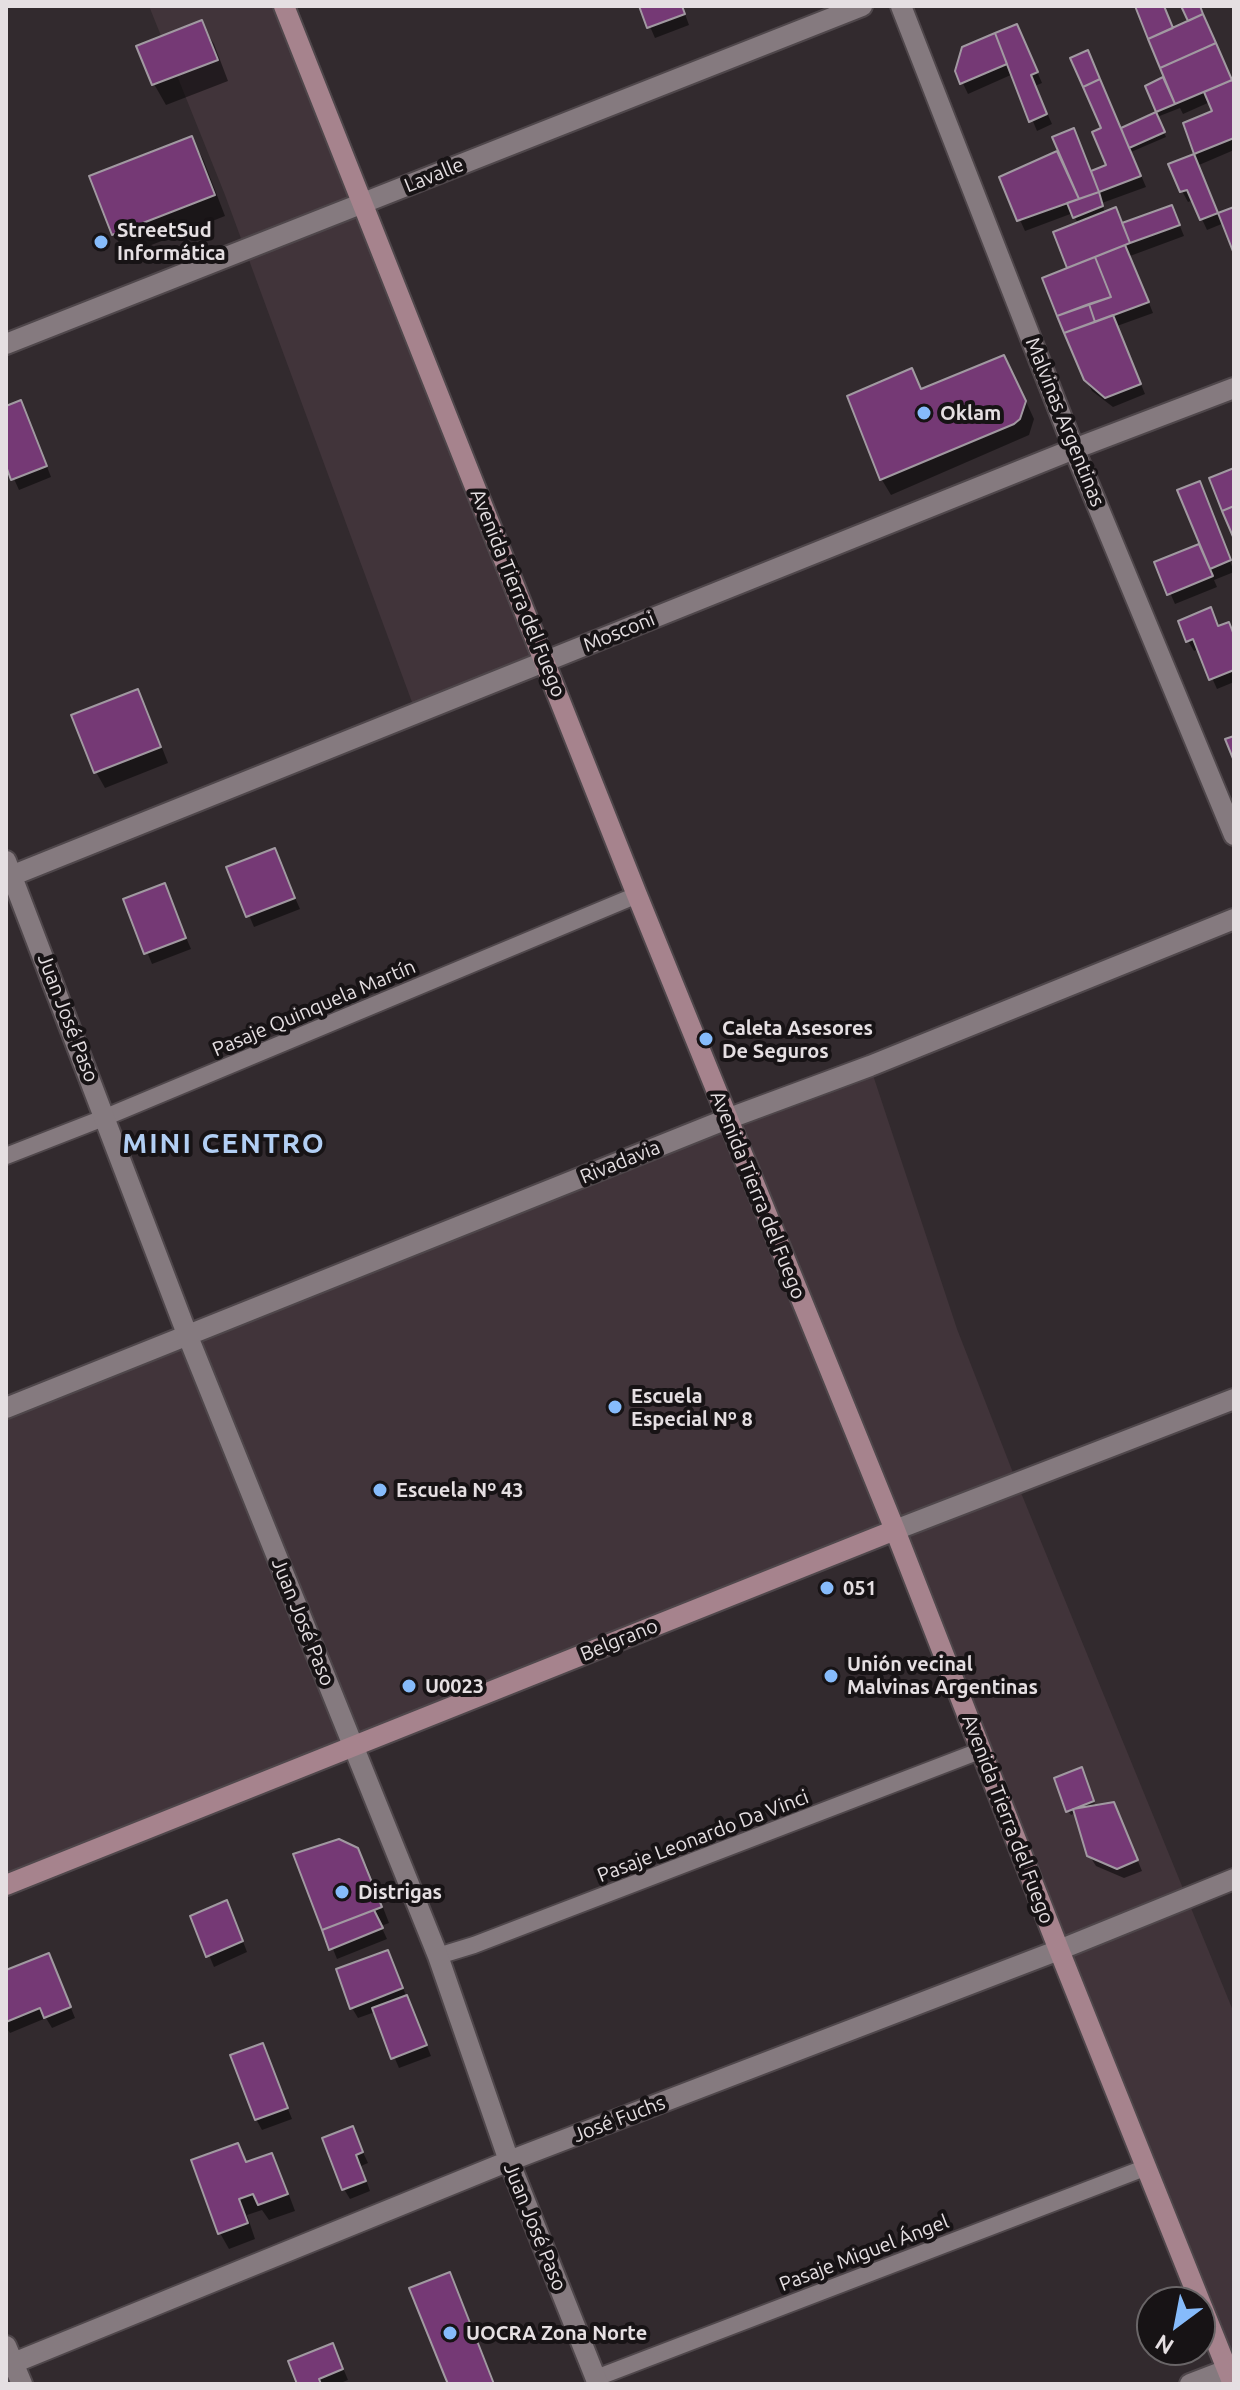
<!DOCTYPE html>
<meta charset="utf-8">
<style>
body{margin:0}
#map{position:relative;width:1240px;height:2390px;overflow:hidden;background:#322a2e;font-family:Ubuntu,sans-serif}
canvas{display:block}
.frame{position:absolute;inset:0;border:8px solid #e5dfe2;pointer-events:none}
.north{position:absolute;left:1136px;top:2286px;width:80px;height:80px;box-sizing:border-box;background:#171315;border:2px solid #696567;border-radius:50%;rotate:212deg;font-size:22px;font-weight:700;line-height:32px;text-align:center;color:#e5dfe2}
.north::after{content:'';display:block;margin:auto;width:28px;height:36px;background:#86bbfb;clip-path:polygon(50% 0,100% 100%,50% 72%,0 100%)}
</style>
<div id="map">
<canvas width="1240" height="2390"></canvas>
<div class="frame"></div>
<div class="north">N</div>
</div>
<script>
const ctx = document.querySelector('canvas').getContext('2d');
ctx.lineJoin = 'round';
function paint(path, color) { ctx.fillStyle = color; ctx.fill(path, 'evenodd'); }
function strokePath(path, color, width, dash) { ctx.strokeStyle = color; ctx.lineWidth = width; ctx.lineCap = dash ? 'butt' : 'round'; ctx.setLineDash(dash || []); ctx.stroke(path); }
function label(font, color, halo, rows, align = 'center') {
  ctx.font = font + ' Ubuntu,sans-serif'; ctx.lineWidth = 8; ctx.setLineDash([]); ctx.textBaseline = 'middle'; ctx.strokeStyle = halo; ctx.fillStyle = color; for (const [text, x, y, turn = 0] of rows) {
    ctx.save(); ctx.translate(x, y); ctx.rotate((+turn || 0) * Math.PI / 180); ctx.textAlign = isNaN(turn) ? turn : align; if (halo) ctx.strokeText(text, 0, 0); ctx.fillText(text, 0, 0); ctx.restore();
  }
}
paint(new Path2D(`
 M 149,6 L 284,6 L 545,662 L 416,713 L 225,195 Z
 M 870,1066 L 957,1329 L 1017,1483 L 1234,2013 L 1234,2384 L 895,1530 L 6,1885 L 6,1408 Z`), '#41343a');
paint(new Path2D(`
 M 641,6 L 682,6 L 689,25 L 655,38 Z
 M 1137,6 L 1164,6 L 1173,30 L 1190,22 L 1183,6 L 1198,6 L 1234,85 L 1234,150 L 1199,165 L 1219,215 L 1234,209 L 1234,248 L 1224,223 L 1207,230 L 1193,200 L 1188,202 L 1182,191 L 1171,165 L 1197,155 L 1185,124 L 1214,112 L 1210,102 L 1183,114 L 1180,108 L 1157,117 L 1166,137 L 1131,152 L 1146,187 L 1102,203 L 1105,214 L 1123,225 L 1172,207 L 1184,236 L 1130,256 L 1153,313 L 1117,326 L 1145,394 L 1113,407 L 1092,391 L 1086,379 L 1070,269 L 1055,233 L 1078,224 L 1073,213 L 1025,231 L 1001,178 L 1060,152 L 1079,141 L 1092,173 L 1109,166 L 1122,130 L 1159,113 L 1147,87 L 1171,89 Z
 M 201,23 L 214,44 L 228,81 L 166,105 L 154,84 L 139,47 Z
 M 1022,37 L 1042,83 L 1035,86 L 1052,124 L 1037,131 L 1013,74 L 968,94 L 957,71 Z
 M 191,138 L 203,159 L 225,216 L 126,255 L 114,234 Z
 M 911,370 L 923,391 L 1013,373 L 1034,419 L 1029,435 L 891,495 L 882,480 L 850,397 Z
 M 6,408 L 26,413 L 51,477 L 19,490 L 6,461 Z
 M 1199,484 L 1205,494 L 1234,572 L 1214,580 L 1217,587 L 1175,604 L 1157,563 L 1202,545 Z
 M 1210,610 L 1219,628 L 1234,635 L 1234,682 L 1217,689 L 1199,649 L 1194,651 L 1188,641 Z
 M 137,691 L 146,707 L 168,763 L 105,788 L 96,772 Z
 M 274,850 L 300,909 L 254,927 L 229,868 Z
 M 164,886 L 191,949 L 152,964 L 126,900 Z
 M 1083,1774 L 1096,1807 L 1119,1815 L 1142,1871 L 1124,1878 L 1096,1866 L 1089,1855 L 1076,1813 L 1071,1815 L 1068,1811 Z
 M 357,1849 L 367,1866 L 389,1923 L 381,1926 L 387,1939 L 337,1959 L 295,1855 Z
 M 232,1913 L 247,1952 L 214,1967 L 193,1917 Z
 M 388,1952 L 431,2056 L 399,2068 L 375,2012 L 358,2018 L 352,2008 Z
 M 54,1966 L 75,2018 L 52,2028 L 46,2018 L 10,2033 L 6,2027 L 6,1973 Z
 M 262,2045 L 292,2119 L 262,2130 L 256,2119 Z
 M 352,2129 L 368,2163 L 361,2166 L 370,2191 L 350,2199 L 344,2189 Z
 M 237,2145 L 247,2164 L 271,2155 L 280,2171 L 295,2211 L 269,2220 L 262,2210 L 247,2215 L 255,2239 L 229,2249 L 220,2233 Z
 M 449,2275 L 458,2291 L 495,2384 L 450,2384 Z
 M 338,2356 L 348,2380 L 338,2384 L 299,2384 Z`), '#0007');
const building = new Path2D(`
 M 639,6 L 682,6 L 685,14 L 647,28 Z
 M 1135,6 L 1164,6 L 1173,28 L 1148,39 Z
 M 1181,6 L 1200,6 L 1203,14 L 1188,21 Z
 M 1203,14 L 1216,43 L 1160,68 L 1148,39 Z
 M 202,20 L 218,60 L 152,85 L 136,46 Z
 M 1017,24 L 1038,72 L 1031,75 L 1047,114 L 1029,122 L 995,33 Z
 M 995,33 L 1007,64 L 960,84 L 955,71 L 962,47 Z
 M 1216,43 L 1232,80 L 1175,104 L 1160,68 Z
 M 1088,50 L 1100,79 L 1083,87 L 1070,58 Z
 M 1163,77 L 1175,104 L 1156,112 L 1145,86 Z
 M 1100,79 L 1141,176 L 1099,192 L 1091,171 L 1106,165 L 1092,132 L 1101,128 L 1083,87 Z
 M 1232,80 L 1234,84 L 1234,138 L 1194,154 L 1183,123 L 1212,111 L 1204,92 Z
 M 1156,112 L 1165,132 L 1129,148 L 1121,128 Z
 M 1074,128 L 1099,192 L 1079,199 L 1052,137 Z
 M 192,136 L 215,195 L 112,235 L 89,176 Z
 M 1057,151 L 1079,199 L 1017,221 L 999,177 Z
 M 1194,154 L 1218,213 L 1200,220 L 1187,190 L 1180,192 L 1168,164 Z
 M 1099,192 L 1103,206 L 1073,218 L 1067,203 Z
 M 1172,205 L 1180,225 L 1130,243 L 1122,223 Z
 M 1116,207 L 1130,243 L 1067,268 L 1053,232 Z
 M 1234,207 L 1234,254 L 1218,213 Z
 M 1125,245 L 1149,302 L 1095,322 L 1089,304 L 1111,297 L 1095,257 Z
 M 1095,257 L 1111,297 L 1057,316 L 1042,278 Z
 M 1089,304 L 1095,322 L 1064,333 L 1057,316 Z
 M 1113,315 L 1141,384 L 1105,398 L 1084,380 L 1064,333 Z
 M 1004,355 L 1026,401 L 1020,419 L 1014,424 L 880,480 L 847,396 L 912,368 L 921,389 Z
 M 21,400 L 47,466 L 11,480 L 6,466 L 6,406 Z
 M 1234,468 L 1234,506 L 1222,511 L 1209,478 Z
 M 1200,481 L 1231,560 L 1210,569 L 1177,490 Z
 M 1234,506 L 1234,539 L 1222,511 Z
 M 1199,544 L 1213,576 L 1167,595 L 1154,562 Z
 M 1211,607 L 1218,626 L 1229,622 L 1234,635 L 1234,670 L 1209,680 L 1193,639 L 1186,642 L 1178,621 Z
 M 138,689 L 161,747 L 94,773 L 71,715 Z
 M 1234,736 L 1234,761 L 1225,739 Z
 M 275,848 L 295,898 L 246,917 L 226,867 Z
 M 165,883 L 186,938 L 144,954 L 123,899 Z
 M 1082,1767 L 1094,1801 L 1066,1812 L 1054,1778 Z
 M 1114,1802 L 1138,1860 L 1117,1869 L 1087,1856 L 1073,1809 Z
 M 339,1839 L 358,1848 L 382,1907 L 322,1930 L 293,1854 Z
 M 227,1900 L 243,1941 L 206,1957 L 190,1916 Z
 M 374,1910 L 383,1928 L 329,1950 L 322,1930 Z
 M 388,1950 L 403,1988 L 350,2009 L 336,1969 Z
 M 49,1953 L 71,2007 L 44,2018 L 40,2008 L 6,2022 L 6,1970 Z
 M 407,1995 L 427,2045 L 391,2059 L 372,2008 Z
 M 263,2043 L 288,2108 L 255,2120 L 230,2055 Z
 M 353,2126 L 363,2152 L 356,2155 L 366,2181 L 342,2190 L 322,2138 Z
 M 238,2143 L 246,2162 L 272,2153 L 288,2194 L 258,2205 L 253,2194 L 239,2199 L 248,2223 L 218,2234 L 191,2160 Z
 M 450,2272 L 494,2384 L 448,2384 L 445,2377 L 409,2288 Z
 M 333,2343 L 343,2369 L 319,2379 L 321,2384 L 297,2384 L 288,2361 Z`);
paint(building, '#753975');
strokePath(building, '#a199a1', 2);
const lane = new Path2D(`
 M 6,1156 L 106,1117 L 637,895
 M 438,1956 L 474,1945 L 982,1750
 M 596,2378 L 1147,2167`);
const street = new Path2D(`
 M 901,6 L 1074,449 L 1234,835
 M 6,344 L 862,6
 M 6,861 L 187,1334 L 438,1956 L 509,2161 L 598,2384
 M 6,878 L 1074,449 L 1234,388
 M 6,1408 L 727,1119 L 870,1066 L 1234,919
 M 895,1530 L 1234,1399
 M 6,2346 L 22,2384
 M 6,2366 L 509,2161 L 1059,1950 L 1234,1879
 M 1190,2384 L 1234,2367`);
const secondary = new Path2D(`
 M 284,6 L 637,895 L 895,1530 L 1059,1950 L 1233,2384
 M 6,1885 L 895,1530`);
strokePath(lane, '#4f474b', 20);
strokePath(street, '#4f474b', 24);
strokePath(secondary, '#4f474b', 24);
strokePath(lane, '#857a7f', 16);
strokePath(street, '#857a7f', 20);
strokePath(secondary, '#a6838d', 20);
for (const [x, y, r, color] of [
 [101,242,8,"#86bbfb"],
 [924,413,8,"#86bbfb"],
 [706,1039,8,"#86bbfb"],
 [615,1407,8,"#86bbfb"],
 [380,1490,8,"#86bbfb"],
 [827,1588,8,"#86bbfb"],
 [831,1676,8,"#86bbfb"],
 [409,1686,8,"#86bbfb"],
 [342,1892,8,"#86bbfb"],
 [450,2333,8,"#86bbfb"]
]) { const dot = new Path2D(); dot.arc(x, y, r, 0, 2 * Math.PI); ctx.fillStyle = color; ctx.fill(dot); strokePath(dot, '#171315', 3); }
label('20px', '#e5dfe2', '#171315', [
 ["Lavalle",434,175,-22],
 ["Malvinas Argentinas",1065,422,68],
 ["Avenida Tierra del Fuego",518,593,68],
 ["Mosconi",619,632,-22],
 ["Pasaje Quinquela Martín",314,1008,-23],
 ["Juan José Paso",68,1018,69],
 ["Rivadavia",620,1162,-22],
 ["Avenida Tierra del Fuego",758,1195,68],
 ["Juan José Paso",303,1622,68],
 ["Belgrano",619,1640,-22],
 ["Avenida Tierra del Fuego",1008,1819,69],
 ["Pasaje Leonardo Da Vinci",703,1836,-21],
 ["José Fuchs",619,2119,-21],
 ["Juan José Paso",535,2227,68],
 ["Pasaje Miguel Ángel",864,2253,-21]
]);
label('bold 20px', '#e5dfe2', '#171315', [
 ["StreetSud",117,230],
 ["Informática",117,253],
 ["Oklam",940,413],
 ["Caleta Asesores",722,1028],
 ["De Seguros",722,1051],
 ["Escuela",631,1396],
 ["Especial Nº 8",631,1419],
 ["Escuela Nº 43",396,1490],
 ["051",843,1588],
 ["Unión vecinal",847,1664],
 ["Malvinas Argentinas",847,1687],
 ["U0023",425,1686],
 ["Distrigas",358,1892],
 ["UOCRA Zona Norte",466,2333]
], 'left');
ctx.letterSpacing = '2px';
label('bold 28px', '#b2cff4', '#171315', [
 ["MINI CENTRO",224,1144]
]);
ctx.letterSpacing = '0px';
</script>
